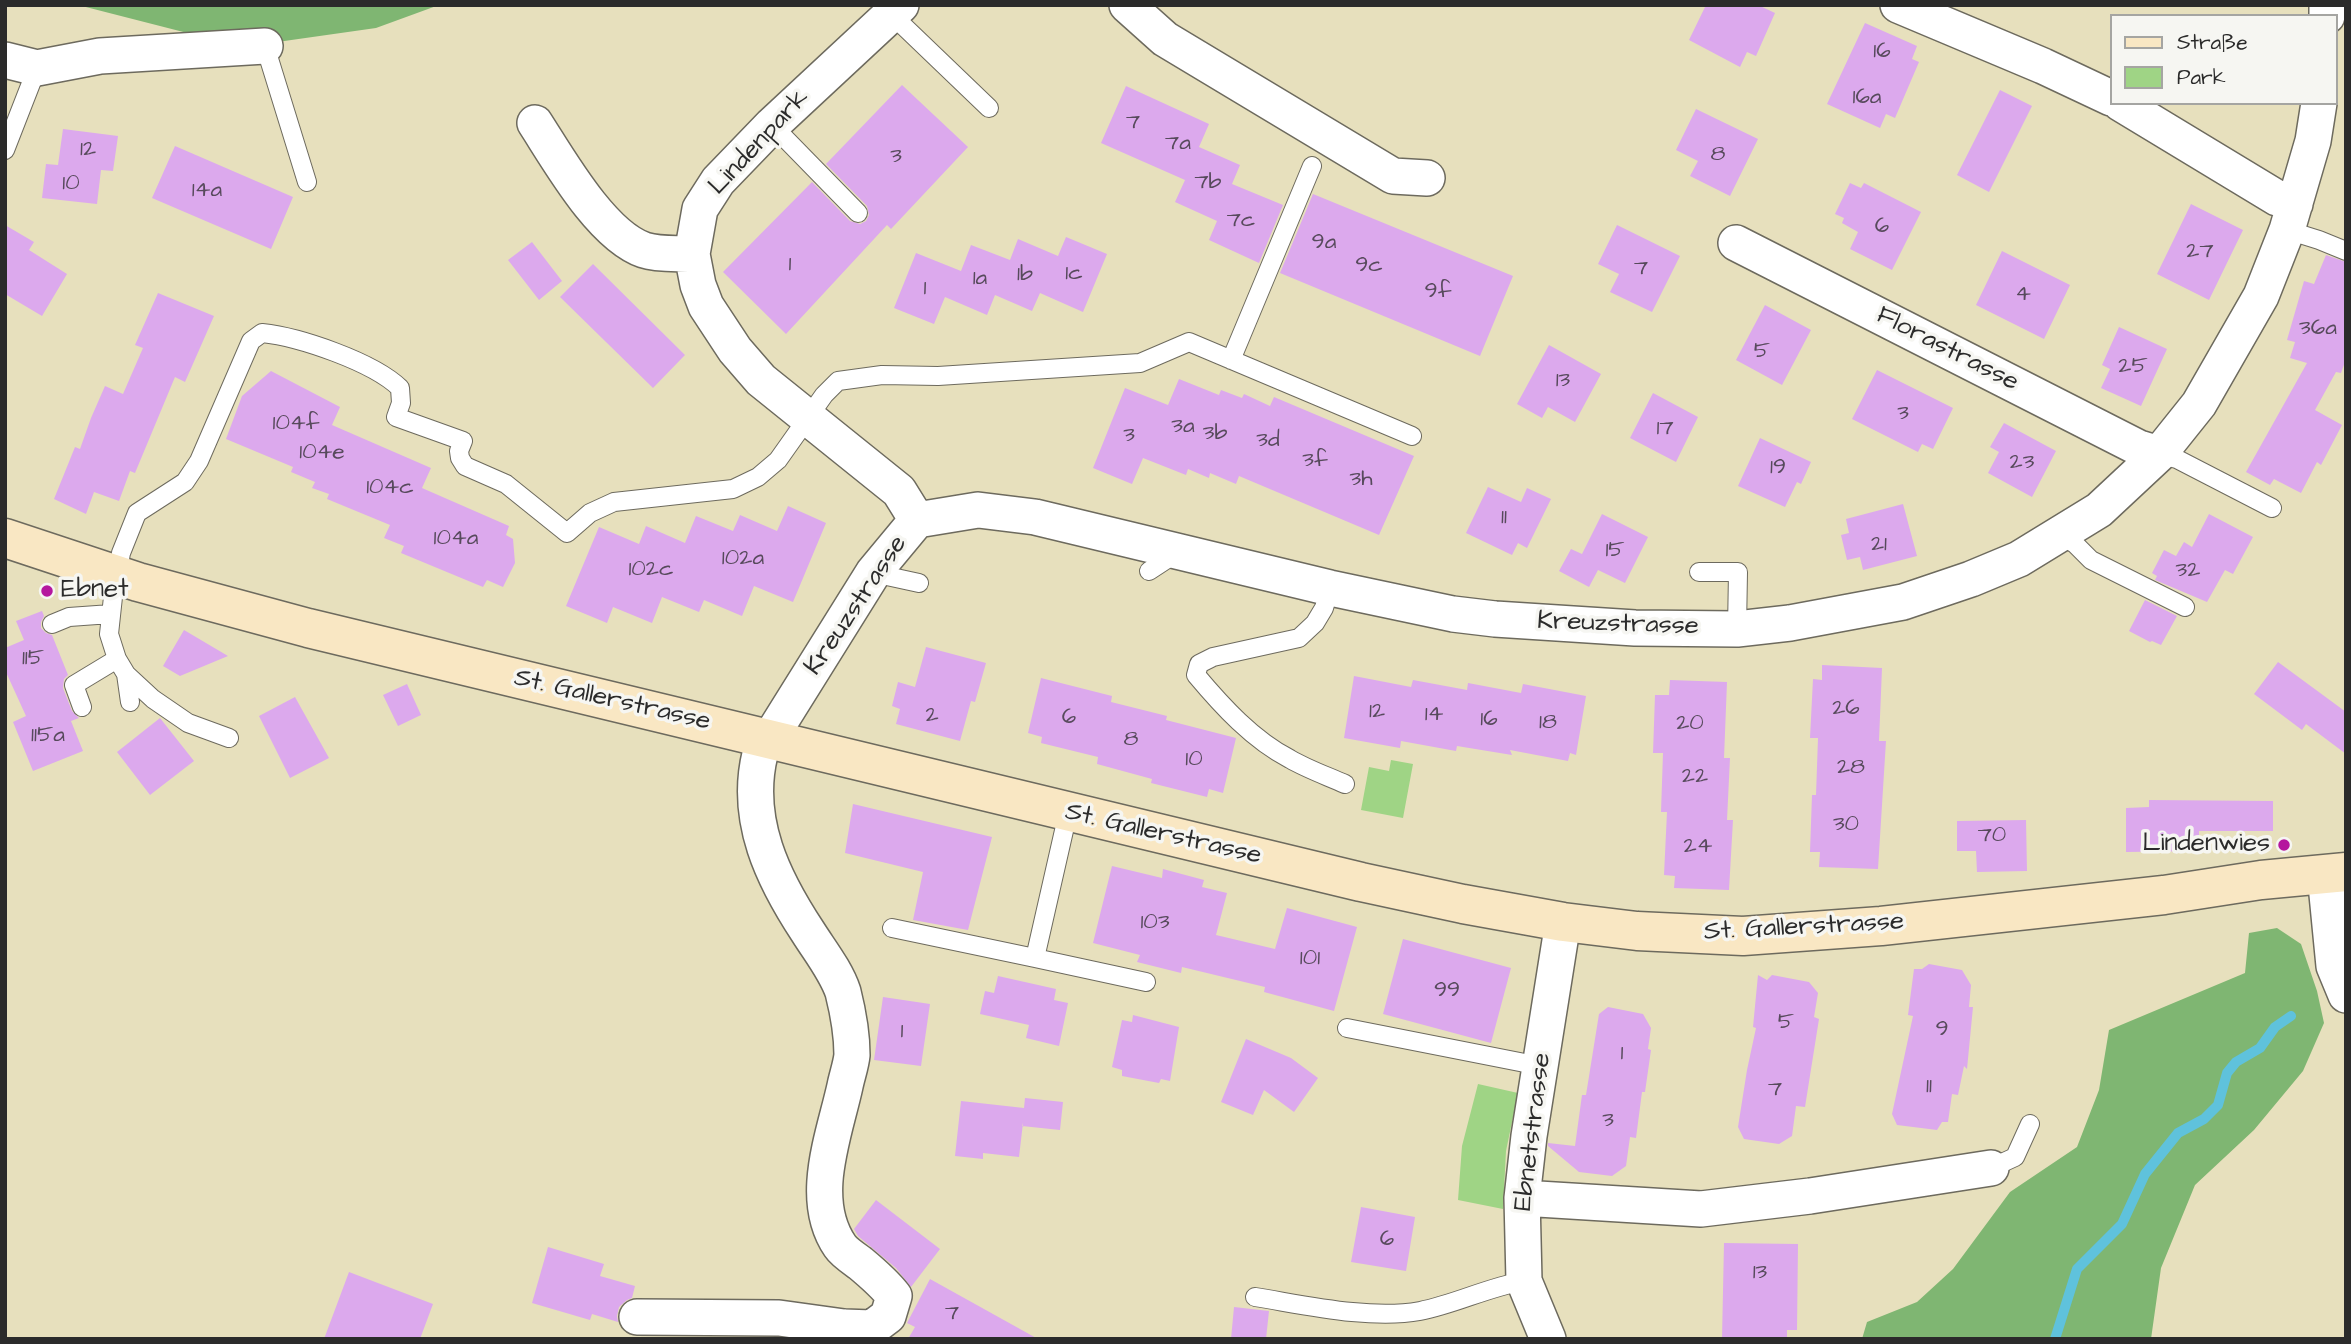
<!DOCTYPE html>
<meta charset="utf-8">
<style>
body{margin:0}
#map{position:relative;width:2351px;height:1344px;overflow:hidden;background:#e7e0bd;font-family:"Architects Daughter",sans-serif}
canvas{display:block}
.frame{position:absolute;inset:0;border:7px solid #2b2b2b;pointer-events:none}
.legend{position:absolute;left:2110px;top:14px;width:228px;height:91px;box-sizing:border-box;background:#f6f6f2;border:2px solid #a5a5a2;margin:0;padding:9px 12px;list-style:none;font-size:21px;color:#2b2b2b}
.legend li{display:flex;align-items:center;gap:14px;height:35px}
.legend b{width:35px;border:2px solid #a5a5a2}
</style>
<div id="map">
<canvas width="2351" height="1344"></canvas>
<div class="frame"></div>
<ul class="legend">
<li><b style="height:9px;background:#f9e7c3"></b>Straße</li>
<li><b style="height:19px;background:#9fd485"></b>Park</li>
</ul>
</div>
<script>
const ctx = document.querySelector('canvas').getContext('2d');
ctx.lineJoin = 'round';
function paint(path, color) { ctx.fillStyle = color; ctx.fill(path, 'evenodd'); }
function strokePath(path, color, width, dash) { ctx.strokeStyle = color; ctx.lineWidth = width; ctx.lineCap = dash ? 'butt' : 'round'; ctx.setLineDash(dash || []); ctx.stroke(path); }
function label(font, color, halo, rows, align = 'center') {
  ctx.font = font + ' "Architects Daughter",sans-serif'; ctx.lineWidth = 7; ctx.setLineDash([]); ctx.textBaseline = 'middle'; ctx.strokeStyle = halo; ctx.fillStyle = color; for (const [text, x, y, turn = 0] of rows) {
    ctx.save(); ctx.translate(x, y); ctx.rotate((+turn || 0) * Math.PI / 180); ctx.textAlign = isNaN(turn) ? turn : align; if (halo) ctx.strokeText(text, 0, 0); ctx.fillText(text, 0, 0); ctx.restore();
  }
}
paint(new Path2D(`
 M 1391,760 L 1413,764 L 1403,818 L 1361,810 L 1369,767 L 1389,771 Z
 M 1478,1084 L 1518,1093 L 1506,1151 L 1503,1209 L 1458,1200 L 1462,1146 Z`), '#9fd485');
paint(new Path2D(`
 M 78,5 L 439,5 L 376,28 L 242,47 Z
 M 2277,928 L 2301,944 L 2317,991 L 2324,1023 L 2303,1071 L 2254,1130 L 2195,1185 L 2161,1268 L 2151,1339 L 1862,1339 L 1867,1322 L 1917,1302 L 1953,1269 L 2010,1192 L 2077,1147 L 2099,1090 L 2109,1030 L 2245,973 L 2249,933 Z`), '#7fb672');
strokePath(new Path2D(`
 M 2055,1339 L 2077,1269 L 2122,1224 L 2145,1174 L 2178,1133 L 2204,1119 L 2218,1105 L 2227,1073 L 2236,1062 L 2260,1048 L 2275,1027 L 2291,1016`), '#5fc2dc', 10);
paint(new Path2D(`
 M 1706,5 L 1758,5 L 1775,13 L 1756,56 L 1747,52 L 1740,67 L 1689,40 Z
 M 1865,23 L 1917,46 L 1912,59 L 1919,62 L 1895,118 L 1886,114 L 1880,128 L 1827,104 Z
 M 902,85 L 968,147 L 891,229 L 887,225 L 786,334 L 723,272 L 812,182 L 850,221 L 860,224 L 866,221 L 869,215 L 867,206 L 826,164 Z
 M 1126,86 L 1209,124 L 1199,147 L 1240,165 L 1232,184 L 1283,205 L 1259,263 L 1209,240 L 1217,221 L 1175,202 L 1185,180 L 1101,143 Z
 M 2000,90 L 2032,106 L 1989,192 L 1957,175 Z
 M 1696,109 L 1758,139 L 1730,196 L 1690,176 L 1698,161 L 1676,150 Z
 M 63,129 L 118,136 L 113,171 L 101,170 L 97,204 L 42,198 L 46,164 L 58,165 Z
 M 175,146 L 293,197 L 271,249 L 152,198 Z
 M 1850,183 L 1861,188 L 1864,183 L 1921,212 L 1892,270 L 1850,249 L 1858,232 L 1842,223 L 1844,218 L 1835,214 Z
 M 1313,194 L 1513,276 L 1480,356 L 1280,273 Z
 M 2191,204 L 2243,230 L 2209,300 L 2157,274 Z
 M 5,225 L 34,242 L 29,250 L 67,274 L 42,316 L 5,294 Z
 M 1617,225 L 1680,256 L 1652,312 L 1610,292 L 1619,274 L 1598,264 Z
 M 1066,237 L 1107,254 L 1083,312 L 1040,293 L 1032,311 L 995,295 L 987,315 L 945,297 L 934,324 L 894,308 L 916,253 L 961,271 L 971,245 L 1010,260 L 1018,239 L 1058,256 Z
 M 532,242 L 562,281 L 539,300 L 508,260 Z
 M 2002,251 L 2070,285 L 2044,339 L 1976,305 Z
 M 2326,255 L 2346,262 L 2346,359 L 2341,373 L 2336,372 L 2315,410 L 2342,425 L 2321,465 L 2317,462 L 2301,493 L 2274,479 L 2270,485 L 2246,472 L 2307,363 L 2290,358 L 2295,342 L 2287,340 L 2304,281 L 2314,284 Z
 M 593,264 L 685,355 L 653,388 L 560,297 Z
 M 158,293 L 214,316 L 185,382 L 175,377 L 135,473 L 130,471 L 119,501 L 94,492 L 86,514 L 54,499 L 75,447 L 80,449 L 91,418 L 105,386 L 123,394 L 143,348 L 135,345 Z
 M 1765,305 L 1811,330 L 1782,385 L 1736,360 Z
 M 2119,327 L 2167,349 L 2141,406 L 2101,388 L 2110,369 L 2102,365 Z
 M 1549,345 L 1601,374 L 1575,422 L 1548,407 L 1542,418 L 1517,404 Z
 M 1877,370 L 1953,408 L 1933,449 L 1922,444 L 1918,452 L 1852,419 Z
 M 271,371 L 340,407 L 332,425 L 431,468 L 422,488 L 509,526 L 506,535 L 513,539 L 515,563 L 503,587 L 487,580 L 483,587 L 401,553 L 404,546 L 384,538 L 390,525 L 327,499 L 329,494 L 312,488 L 315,482 L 291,472 L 293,467 L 226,439 L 242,396 Z
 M 1179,379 L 1219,395 L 1221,390 L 1242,398 L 1244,394 L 1270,406 L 1274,397 L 1414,456 L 1379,535 L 1239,476 L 1236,484 L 1210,473 L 1209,478 L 1188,469 L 1186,475 L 1143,458 L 1132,484 L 1093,468 L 1125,388 L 1168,405 Z
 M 1653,393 L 1698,417 L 1676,462 L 1630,438 Z
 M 2004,423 L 2056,451 L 2032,497 L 1988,473 L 1999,452 L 1990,447 Z
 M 1760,438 L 1811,462 L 1801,484 L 1797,482 L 1785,507 L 1738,486 Z
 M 1488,487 L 1521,502 L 1527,488 L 1551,499 L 1527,548 L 1518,543 L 1512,555 L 1466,533 Z
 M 1903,504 L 1917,556 L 1863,570 L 1860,557 L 1847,560 L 1841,535 L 1849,533 L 1846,519 Z
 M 788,506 L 826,523 L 793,602 L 754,586 L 742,616 L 704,600 L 699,612 L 662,597 L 652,623 L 613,607 L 607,623 L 566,606 L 599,527 L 639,544 L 646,526 L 685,543 L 696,516 L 733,531 L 740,515 L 777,531 Z
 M 1602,514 L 1648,537 L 1625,583 L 1598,570 L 1589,587 L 1559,571 L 1571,549 L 1582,554 Z
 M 2209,514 L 2253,537 L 2233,574 L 2225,570 L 2207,602 L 2155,580 L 2157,576 L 2152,573 L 2164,550 L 2176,556 L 2184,542 L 2192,547 Z
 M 2145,600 L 2177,616 L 2161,645 L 2152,641 L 2150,642 L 2129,631 Z
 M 42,611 L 44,616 L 41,622 L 41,628 L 46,633 L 52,635 L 68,675 L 64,679 L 63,688 L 72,711 L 79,718 L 71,721 L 83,751 L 33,771 L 13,722 L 26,716 L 5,670 L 5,648 L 24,640 L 16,621 Z
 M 184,630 L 228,656 L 180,676 L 163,666 Z
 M 926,647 L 986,663 L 975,702 L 971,701 L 960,741 L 896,724 L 900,709 L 892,706 L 898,682 L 915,687 Z
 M 2278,662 L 2346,712 L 2346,754 L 2306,724 L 2302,730 L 2254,694 Z
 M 1822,665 L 1882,668 L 1879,741 L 1886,741 L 1878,869 L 1819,867 L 1820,852 L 1810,852 L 1812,795 L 1816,795 L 1818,738 L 1810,738 L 1813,679 L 1822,680 Z
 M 1354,676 L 1411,687 L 1413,680 L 1467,690 L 1468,683 L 1521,693 L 1523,684 L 1586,696 L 1576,755 L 1570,753 L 1568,761 L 1510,750 L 1512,755 L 1457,746 L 1456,751 L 1401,741 L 1400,748 L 1344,738 Z
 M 1041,678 L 1112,696 L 1111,702 L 1167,716 L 1166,720 L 1236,738 L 1223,793 L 1209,789 L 1207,797 L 1151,783 L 1152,779 L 1097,764 L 1098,757 L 1041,743 L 1042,737 L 1028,733 Z
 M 1670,680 L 1727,682 L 1724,758 L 1730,758 L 1727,820 L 1733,820 L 1729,890 L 1674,888 L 1675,876 L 1664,875 L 1667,812 L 1661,812 L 1663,753 L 1653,753 L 1655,695 L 1669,695 Z
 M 407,684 L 421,715 L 398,726 L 383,695 Z
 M 295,697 L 329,758 L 290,778 L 259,716 Z
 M 160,718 L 194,761 L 150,795 L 117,752 Z
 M 2149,800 L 2273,801 L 2273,831 L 2199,831 L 2199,851 L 2126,852 L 2126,808 L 2149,807 Z
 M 853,804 L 992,837 L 968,930 L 913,920 L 923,872 L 845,853 Z
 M 2026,820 L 2027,871 L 1977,872 L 1976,851 L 1957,851 L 1957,821 Z
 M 1112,866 L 1162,878 L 1163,869 L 1204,880 L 1202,887 L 1227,893 L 1216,935 L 1275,949 L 1287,908 L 1357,927 L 1334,1011 L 1264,992 L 1265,987 L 1182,967 L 1181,973 L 1137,962 L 1140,955 L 1093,943 Z
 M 1403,939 L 1511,968 L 1491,1043 L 1383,1014 Z
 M 1929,964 L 1962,970 L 1971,985 L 1969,1007 L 1973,1007 L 1967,1069 L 1964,1066 L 1958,1095 L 1952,1094 L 1948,1122 L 1942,1122 L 1937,1130 L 1897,1125 L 1892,1114 L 1913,1016 L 1908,1015 L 1914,969 L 1922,969 Z
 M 1758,975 L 1767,980 L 1772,975 L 1809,982 L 1818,993 L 1814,1017 L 1819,1019 L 1805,1107 L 1796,1106 L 1792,1136 L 1779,1144 L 1744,1139 L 1738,1127 L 1747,1070 L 1756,1028 L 1753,1027 Z
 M 998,976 L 1056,989 L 1054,1000 L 1068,1003 L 1059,1046 L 1026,1038 L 1029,1025 L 980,1014 L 985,991 L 994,993 Z
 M 883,997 L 930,1004 L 921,1066 L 874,1060 Z
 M 1608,1007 L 1643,1014 L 1651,1028 L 1648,1049 L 1651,1050 L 1645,1092 L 1642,1092 L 1636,1138 L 1630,1137 L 1626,1166 L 1612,1176 L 1579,1172 L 1548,1146 L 1548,1143 L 1575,1146 L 1582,1095 L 1586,1095 L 1599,1014 Z
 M 1133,1015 L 1179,1027 L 1170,1081 L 1161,1079 L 1159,1083 L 1122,1076 L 1122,1070 L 1112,1067 L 1122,1020 L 1132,1022 Z
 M 1246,1039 L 1291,1058 L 1318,1078 L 1294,1112 L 1264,1090 L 1253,1115 L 1221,1102 Z
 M 1025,1098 L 1063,1102 L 1060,1130 L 1022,1126 L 1023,1123 L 1019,1157 L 983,1153 L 983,1159 L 955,1156 L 961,1101 L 1024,1108 Z
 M 876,1200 L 940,1249 L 911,1287 L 896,1268 L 858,1236 L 854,1229 Z
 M 1361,1207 L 1415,1217 L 1406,1271 L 1351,1262 Z
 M 1724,1243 L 1798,1244 L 1797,1330 L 1787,1330 L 1787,1339 L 1722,1339 Z
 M 548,1247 L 604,1264 L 600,1276 L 635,1286 L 632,1298 L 627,1300 L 619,1307 L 617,1316 L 618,1322 L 592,1314 L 590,1320 L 532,1303 Z
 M 349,1272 L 433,1304 L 420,1339 L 324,1339 Z
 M 930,1279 L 1038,1339 L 908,1339 L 915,1327 L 907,1323 Z
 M 1234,1307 L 1269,1311 L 1266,1339 L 1231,1339 Z`), '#dca9ed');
const lane = new Path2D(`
 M 890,13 L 989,108
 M 265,46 L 307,182
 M 772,125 L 858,213
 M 5,150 L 37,68
 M 2287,230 L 2319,240 L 2346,251
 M 1231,360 L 1312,166
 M 2159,454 L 2177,459 L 2272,508
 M 2061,535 L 2075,544 L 2091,560 L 2185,607
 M 1149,571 L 1178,552
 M 1699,572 L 1738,572 L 1737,629
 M 873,573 L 919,583
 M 1330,588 L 1324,608 L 1315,623 L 1299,638 L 1213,657 L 1199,664 L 1196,675 C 1222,706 1253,740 1290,759 C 1307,769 1327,776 1345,784
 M 52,624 L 69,617 L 111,614
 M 126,674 L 153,699 L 188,723 L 229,738
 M 130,702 L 126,674 L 117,659 L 109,634 L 113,597 L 121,553 L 137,513 L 185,482 L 199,461 L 251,341 L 262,333 C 300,337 373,362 400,388 L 401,403 L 396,417 L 463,441 L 459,451 L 460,458 L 465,466 L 506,484 L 567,533 L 590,513 L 614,502 L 733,489 L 758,477 L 778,460 L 824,395 L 838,381 L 882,375 L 938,376 L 1140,363 L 1189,342 L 1412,436
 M 82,707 L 74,685 L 117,659
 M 1068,813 L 1035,958 L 1146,982
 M 892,928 L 1035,958
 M 1347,1028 L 1540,1066
 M 1991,1168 L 2015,1157 L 2030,1124
 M 1255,1297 C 1305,1305 1370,1320 1420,1311 C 1456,1304 1488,1287 1524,1281`);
const street = new Path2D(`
 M 901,5 L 772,125 L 718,181 L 700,209 L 692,254 L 698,285 L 706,306 L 735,350 L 761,380 L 899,491 L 917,520
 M 1127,5 L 1165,39 L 1393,176 L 1427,178
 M 1898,5 L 2043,66 L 2111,98
 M 2327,16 L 2327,5
 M 5,60 L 37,68 L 100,56 L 265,46
 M 2120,103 L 2277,198 L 2295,204
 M 535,123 C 559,160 601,235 644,250 C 659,255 676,253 692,254
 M 1736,243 L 2139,448 L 2159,454
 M 2325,874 L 2334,966 L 2346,995
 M 1522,1198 L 1701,1209 L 1810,1196 L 1991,1168
 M 637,1317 L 779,1318 L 844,1327 L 872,1328 L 888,1316 L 894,1296 C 884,1283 872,1273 860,1263 C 853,1258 844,1252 840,1246 C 808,1199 834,1136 845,1086 C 847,1076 851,1065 852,1055 C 852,1035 848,1012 843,992 C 836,971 820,951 808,932 C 773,879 744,820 760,754 L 873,573 L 917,520 L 978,510 L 1035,517 L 1330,588 L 1453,614 L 1495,619 L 1635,628 L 1737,629 L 1790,623 L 1903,602 L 1971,579 L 2019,559 L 2099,510 L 2159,454 L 2199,404 L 2261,296 L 2287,230 L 2313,141 L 2319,103
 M 1548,1339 L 1524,1281 L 1522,1198 L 1529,1136 L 1563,922`);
const secondary = new Path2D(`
 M 5,538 L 138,582 L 308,628 L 1361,882 L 1463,904 L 1563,922 L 1637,931 L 1743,936 L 1881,926 L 2164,895 L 2261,880 L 2346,872`);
strokePath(lane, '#6d6a5e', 20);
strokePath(street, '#6d6a5e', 38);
strokePath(secondary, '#6d6a5e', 41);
strokePath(lane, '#fff', 18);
strokePath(street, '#fff', 35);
strokePath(secondary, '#f9e7c3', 38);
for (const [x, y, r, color] of [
 [47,591,7,"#b5179e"],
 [2284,845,7,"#b5179e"]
]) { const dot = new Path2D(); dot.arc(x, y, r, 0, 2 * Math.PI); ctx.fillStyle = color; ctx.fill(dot); strokePath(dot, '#f6f6f2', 2.5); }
label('23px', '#574a5c', null, [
 ["16",1882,52],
 ["16a",1867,98],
 ["7",1133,123],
 ["7a",1178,144],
 ["12",88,150],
 ["8",1718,155],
 ["3",896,157],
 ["7b",1208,183],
 ["10",71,184],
 ["14a",207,191],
 ["7c",1241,221],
 ["6",1882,227],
 ["9a",1324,243],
 ["27",2200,252],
 ["1",790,265],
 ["9c",1369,266],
 ["7",1641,269],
 ["1c",1074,274],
 ["1b",1025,275],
 ["1a",980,279],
 ["1",925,289],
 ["9f",1438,292],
 ["4",2023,295],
 ["36a",2318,329],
 ["5",1762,352],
 ["25",2133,367],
 ["13",1563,381],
 ["3",1903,414],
 ["104f",296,424],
 ["3a",1183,427],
 ["17",1665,429],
 ["3b",1215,434],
 ["3",1129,436],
 ["3d",1268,441],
 ["104e",322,453],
 ["3f",1315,461],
 ["23",2022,463],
 ["19",1778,468],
 ["3h",1361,480],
 ["104c",390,488],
 ["11",1504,518],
 ["104a",456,539],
 ["21",1879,545],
 ["15",1615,551],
 ["102a",743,559],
 ["102c",651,570],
 ["32",2188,571],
 ["115",33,659],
 ["26",1846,709],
 ["12",1377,712],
 ["14",1434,715],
 ["2",932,716],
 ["6",1069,718],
 ["16",1489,720],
 ["18",1548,723],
 ["20",1690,724],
 ["115a",48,736],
 ["8",1131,740],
 ["10",1194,760],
 ["28",1851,768],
 ["22",1695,777],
 ["30",1846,825],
 ["70",1992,836],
 ["24",1698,847],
 ["103",1155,923],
 ["101",1310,959],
 ["99",1447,991],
 ["5",1786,1023],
 ["9",1942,1030],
 ["1",902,1032],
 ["1",1622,1054],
 ["11",1929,1087],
 ["7",1775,1090],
 ["3",1608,1121],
 ["6",1387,1240],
 ["13",1760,1273],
 ["7",952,1314]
]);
label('26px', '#2b2b2b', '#f6f6f2', [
 ["Lindenpark",760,143,-47],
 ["Florastrasse",1947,350,27],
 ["Kreuzstrasse",857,606,-56],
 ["Kreuzstrasse",1618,625,2],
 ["St. Gallerstrasse",612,701,13],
 ["St. Gallerstrasse",1163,835,13],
 ["St. Gallerstrasse",1804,928,-3],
 ["Ebnetstrasse",1534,1132,-83]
]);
label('26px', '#2b2b2b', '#f6f6f2', [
 ["Ebnet",61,591],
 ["Lindenwies",2270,845,"right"]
], 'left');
</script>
